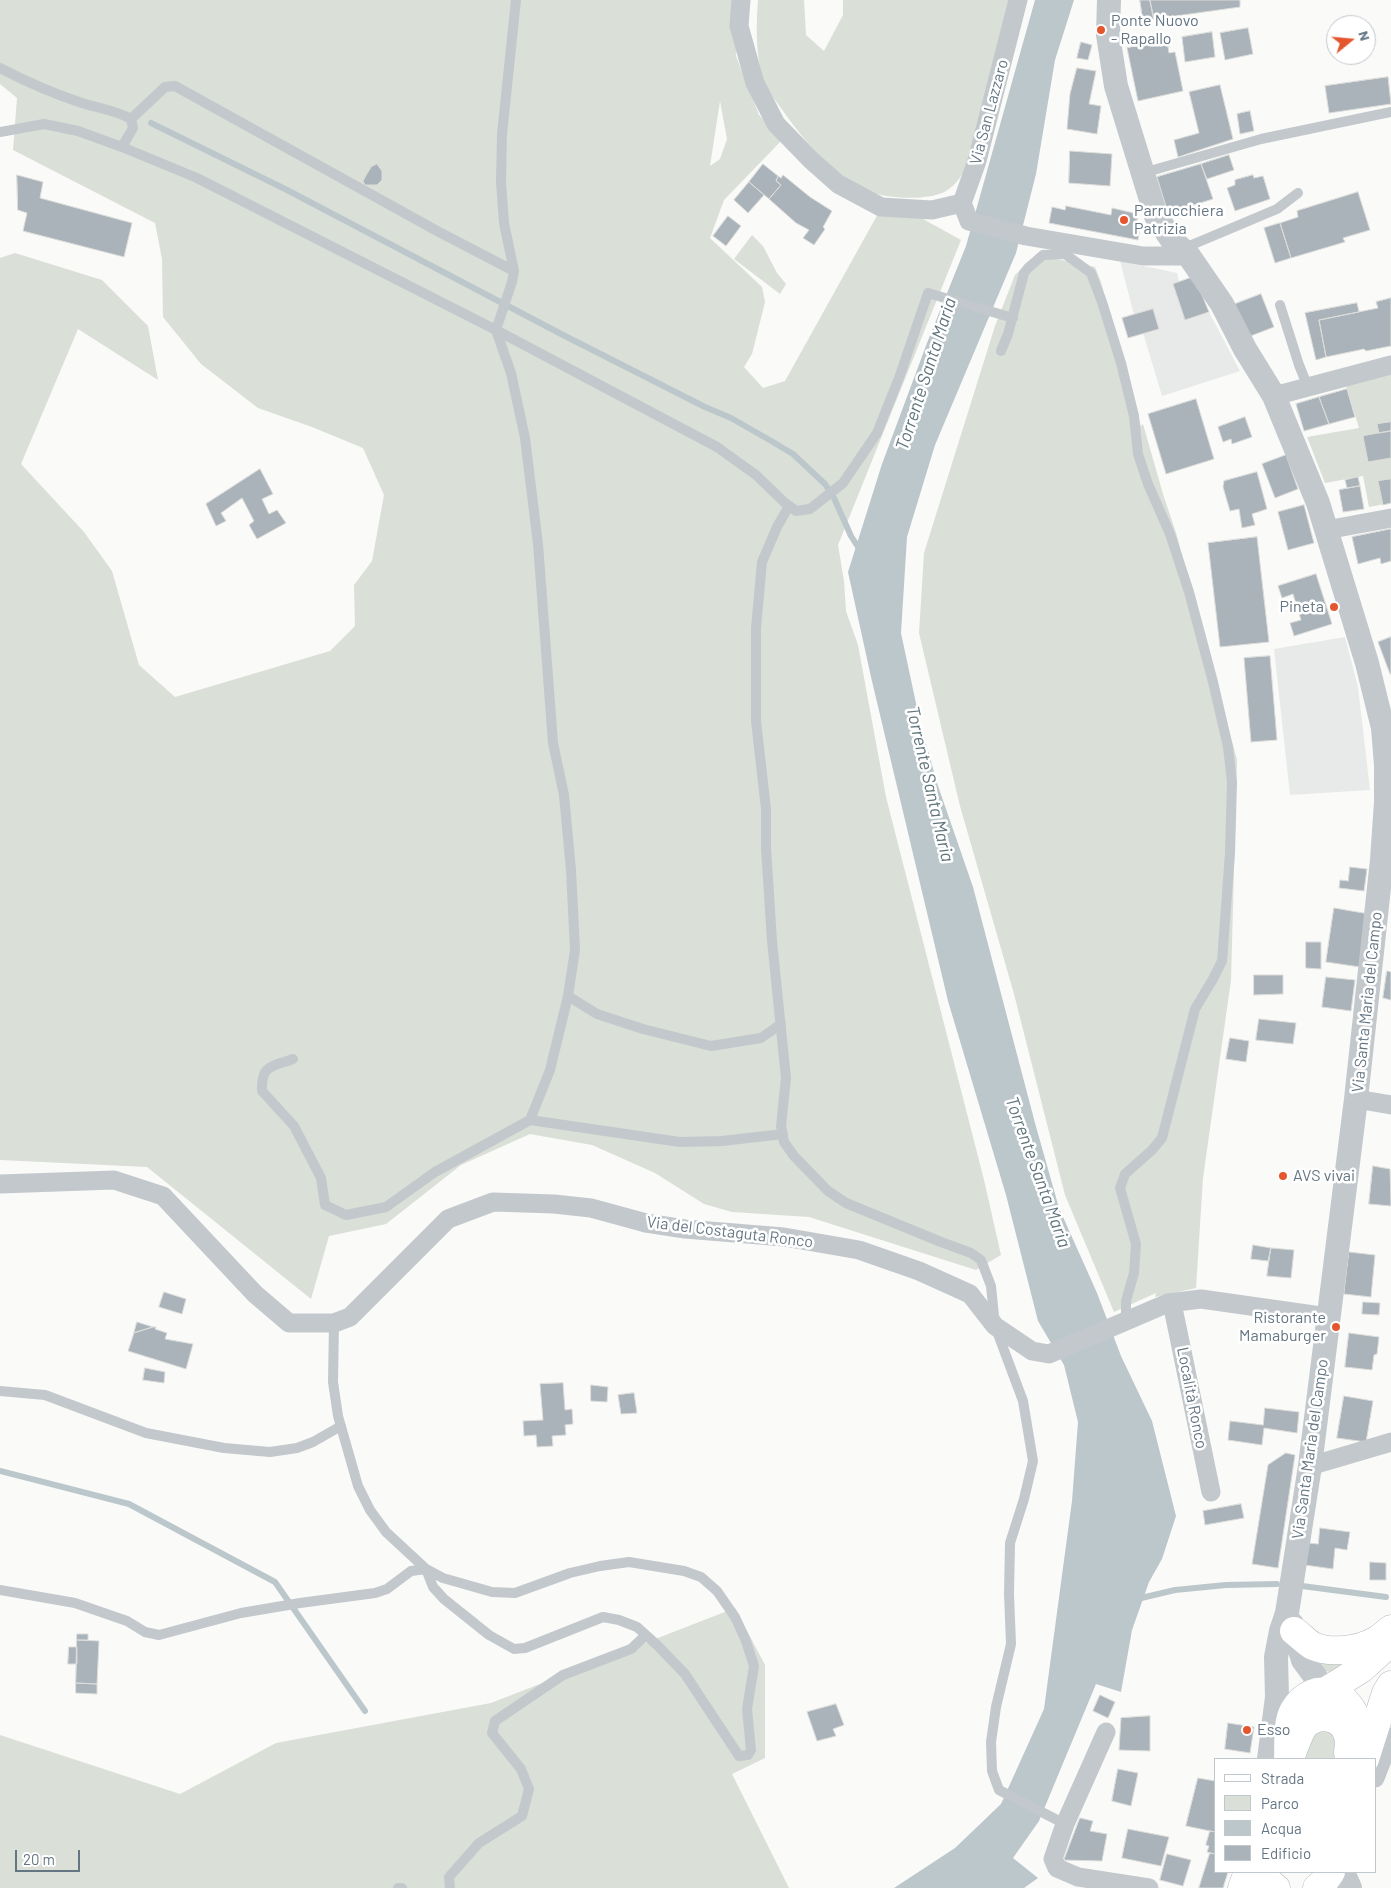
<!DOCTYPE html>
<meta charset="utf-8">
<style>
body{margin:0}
#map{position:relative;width:1391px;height:1888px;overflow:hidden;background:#fafaf8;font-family:Barlow,sans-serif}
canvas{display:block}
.legend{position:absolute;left:1214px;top:1758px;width:162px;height:115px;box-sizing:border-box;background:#fff;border:1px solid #c1c8cd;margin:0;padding:6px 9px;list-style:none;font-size:15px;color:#657683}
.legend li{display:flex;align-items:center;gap:10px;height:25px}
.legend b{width:25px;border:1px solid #c1c8cd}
.north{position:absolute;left:1326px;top:15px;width:50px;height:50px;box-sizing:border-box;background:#fff;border:1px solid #c1c8cd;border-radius:50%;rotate:73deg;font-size:14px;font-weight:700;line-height:20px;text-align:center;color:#657683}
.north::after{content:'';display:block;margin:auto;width:18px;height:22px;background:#e4572e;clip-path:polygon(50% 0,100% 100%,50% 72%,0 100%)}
.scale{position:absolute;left:15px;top:1850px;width:65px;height:22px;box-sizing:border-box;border:2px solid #657683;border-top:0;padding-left:6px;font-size:15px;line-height:18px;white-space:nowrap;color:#657683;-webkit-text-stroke:4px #fff;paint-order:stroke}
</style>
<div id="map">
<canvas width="1391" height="1888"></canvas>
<ul class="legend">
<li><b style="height:6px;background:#fff"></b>Strada</li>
<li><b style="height:14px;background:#dadfd7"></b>Parco</li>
<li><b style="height:14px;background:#bbc7cb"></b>Acqua</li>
<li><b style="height:14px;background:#aab3b9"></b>Edificio</li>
</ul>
<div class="north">N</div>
<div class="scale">20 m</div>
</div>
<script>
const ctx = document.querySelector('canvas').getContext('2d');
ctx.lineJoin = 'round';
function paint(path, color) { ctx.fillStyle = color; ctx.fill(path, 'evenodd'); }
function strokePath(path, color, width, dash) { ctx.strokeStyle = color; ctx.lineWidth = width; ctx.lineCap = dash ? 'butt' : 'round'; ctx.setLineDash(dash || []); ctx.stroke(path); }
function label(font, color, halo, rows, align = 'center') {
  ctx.font = font + ' Barlow,sans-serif'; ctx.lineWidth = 5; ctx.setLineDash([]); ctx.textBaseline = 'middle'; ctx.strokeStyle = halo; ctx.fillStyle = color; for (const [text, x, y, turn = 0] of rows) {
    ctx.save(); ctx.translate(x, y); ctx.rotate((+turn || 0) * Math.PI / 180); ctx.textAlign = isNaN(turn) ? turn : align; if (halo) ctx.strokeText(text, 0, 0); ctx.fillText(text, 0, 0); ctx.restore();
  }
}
paint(new Path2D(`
 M 1120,261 L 1177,273 L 1179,282 L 1190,278 L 1197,283 L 1209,312 L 1240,371 L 1162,396 L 1144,336 L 1133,311 Z
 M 1345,637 L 1358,687 L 1370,790 L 1290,795 L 1274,649 Z`), '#e8e9e9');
paint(new Path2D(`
 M 0,0 L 741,0 L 736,56 L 759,115 L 782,140 L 724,200 L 710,238 L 762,287 L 765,302 L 752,354 L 744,367 L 763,388 L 785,381 L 879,212 L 914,214 L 961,240 L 838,545 L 844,581 L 846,611 L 858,645 L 886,797 L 984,1180 L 1001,1255 L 976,1270 L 809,1217 L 732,1212 L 704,1204 L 655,1173 L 592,1145 L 530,1134 L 461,1165 L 386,1224 L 329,1236 L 311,1299 L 147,1167 L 0,1160 L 0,258 L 15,253 L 102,280 L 148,326 L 158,380 L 78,329 L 21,464 L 84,532 L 112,571 L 139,665 L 175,697 L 330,651 L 355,626 L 354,585 L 372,561 L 384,495 L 363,448 L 312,427 L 258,408 L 201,364 L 163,317 L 162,259 L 155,223 L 13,150 L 17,98 L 0,84 ZM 720,101 L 727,139 L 720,159 L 710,166 Z
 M 758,0 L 804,0 L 806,35 L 824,51 L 843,15 L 843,0 L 1010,0 L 968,165 C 962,175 957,184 946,191 C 929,201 886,199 868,191 C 832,174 804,141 781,108 C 777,102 771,96 768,90 C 755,63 756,29 758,0 Z
 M 752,235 L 763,246 L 777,273 L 786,284 L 780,294 L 734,259 Z
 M 1047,257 L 1095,267 L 1101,282 L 1141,426 L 1143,424 L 1163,494 L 1177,536 L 1237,760 L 1231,980 L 1203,1178 L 1196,1288 L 1155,1297 L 1156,1293 L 1114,1312 L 1065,1195 L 1014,994 L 960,806 L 919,633 L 924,553 L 995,326 L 1015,275 L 1030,261 Z
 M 1391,369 L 1391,503 L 1369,507 L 1363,476 L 1325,483 L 1307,437 L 1359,428 L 1345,382 Z
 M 735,1608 L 765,1665 L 765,1758 L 732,1774 L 789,1888 L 0,1888 L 0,1735 L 180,1794 L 276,1743 L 491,1703 Z
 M 1360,1653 C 1343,1666 1332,1683 1314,1662 Z
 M 1320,1730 L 1333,1730 L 1343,1759 L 1303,1759 L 1307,1741 Z`), '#dadfd7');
paint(new Path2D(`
 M 1035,0 L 1074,0 L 1055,60 L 1036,174 L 1016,253 L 935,445 L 907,537 L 901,633 L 920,722 L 937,783 L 973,887 L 1035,1123 L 1059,1208 L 1097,1293 L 1121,1356 L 1152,1421 L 1176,1516 L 1162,1559 L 1149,1582 L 1132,1630 L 1121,1692 L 1096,1684 L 1039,1821 L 1013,1858 L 1038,1878 L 1024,1888 L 894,1888 L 955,1848 L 1001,1804 L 1044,1709 L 1072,1501 L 1078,1422 L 1064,1365 L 1038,1321 L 1006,1195 L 948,1001 L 871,677 L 848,572 L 882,464 L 927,343 L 966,246 Z`), '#bbc7cb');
strokePath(new Path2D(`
 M 151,123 L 287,190 L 565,336 L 705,407 L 731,418 L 773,442 L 793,454 L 825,484 L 834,498 L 851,536 L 860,550
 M 0,1471 L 129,1504 L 275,1582 L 365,1711
 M 1302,1586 L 1386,1597
 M 1137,1599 L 1175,1590 L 1226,1585 L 1277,1584`), '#bbc7cb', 6);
const building = new Path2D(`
 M 1140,0 L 1150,0 L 1154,19 L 1143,20 Z
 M 1150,0 L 1240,0 L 1240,7 L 1154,19 Z
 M 1248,28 L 1253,54 L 1225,60 L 1220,33 Z
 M 1212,32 L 1215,57 L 1185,62 L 1182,37 Z
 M 1167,40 L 1169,53 L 1175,52 L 1183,91 L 1138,101 L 1127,48 Z
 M 1081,42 L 1092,45 L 1088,60 L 1077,58 Z
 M 1077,68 L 1096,71 L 1089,104 L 1101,106 L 1097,134 L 1067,129 L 1070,94 Z
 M 1388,77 L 1391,104 L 1329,113 L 1325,86 Z
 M 1220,85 L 1233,139 L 1178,157 L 1174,140 L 1199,133 L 1189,92 Z
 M 1250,111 L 1254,131 L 1240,134 L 1237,114 Z
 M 1070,151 L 1112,154 L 1110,186 L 1069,183 Z
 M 1229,155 L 1234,170 L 1207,179 L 1201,164 Z
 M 377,164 L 382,171 L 382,180 L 377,185 L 365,185 L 363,181 L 365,177 L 371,167 Z
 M 763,164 L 778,176 L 776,181 L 781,185 L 769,199 L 749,182 Z
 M 1201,164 L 1213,199 L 1168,213 L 1157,177 Z
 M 17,175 L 43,182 L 40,198 L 132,223 L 124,257 L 23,231 L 27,213 L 18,210 Z
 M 783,175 L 810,197 L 832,211 L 823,227 L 825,229 L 814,245 L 803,238 L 809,230 L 796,223 L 769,199 L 781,185 L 776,181 L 778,176 L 781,178 Z
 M 1253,175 L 1254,178 L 1263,176 L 1270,199 L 1235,211 L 1227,188 L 1235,185 L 1235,180 Z
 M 749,182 L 764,195 L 748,213 L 734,200 Z
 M 1358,192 L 1370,230 L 1343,238 L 1345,242 L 1291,258 L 1280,223 L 1298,217 L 1297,211 Z
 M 1066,206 L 1111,215 L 1112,208 L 1138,214 L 1136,228 L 1140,228 L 1138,240 L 1049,223 L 1052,207 L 1065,210 Z
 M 728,216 L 741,226 L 726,246 L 713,236 Z
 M 1280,223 L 1291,258 L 1275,263 L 1264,228 Z
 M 1190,278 L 1197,283 L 1209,312 L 1185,320 L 1173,284 Z
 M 1261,294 L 1274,327 L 1248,337 L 1235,304 Z
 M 1391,298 L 1391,346 L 1366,351 L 1364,349 L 1326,357 L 1319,320 L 1378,308 L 1376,302 Z
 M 1357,303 L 1359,312 L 1319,320 L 1326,357 L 1316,360 L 1305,313 Z
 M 1153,309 L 1159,329 L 1128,338 L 1122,318 Z
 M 1347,389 L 1355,417 L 1329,424 L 1319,397 Z
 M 1319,397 L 1329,424 L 1304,431 L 1296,404 Z
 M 1196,399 L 1214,459 L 1166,474 L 1148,414 Z
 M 1245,417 L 1252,437 L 1232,444 L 1231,439 L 1223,442 L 1218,427 Z
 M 1391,422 L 1391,431 L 1379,433 L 1377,424 Z
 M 1391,431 L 1391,458 L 1368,462 L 1363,436 Z
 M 1286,455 L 1298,489 L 1275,498 L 1262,464 Z
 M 260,469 L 273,494 L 262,499 L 269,514 L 277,510 L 286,523 L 257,539 L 249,525 L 254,521 L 242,498 L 221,513 L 226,521 L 216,526 L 206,504 Z
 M 1257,472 L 1267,509 L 1252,514 L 1255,525 L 1242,528 L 1239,509 L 1230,511 L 1223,487 L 1224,481 Z
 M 1358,477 L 1360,486 L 1347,488 L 1345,480 Z
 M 1391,479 L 1391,503 L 1383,505 L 1378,481 Z
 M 1360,486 L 1364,509 L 1343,512 L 1339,490 Z
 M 1304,505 L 1314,543 L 1288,550 L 1278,512 Z
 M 1391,529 L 1391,561 L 1381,564 L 1380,558 L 1358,564 L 1352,537 Z
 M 1257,537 L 1269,642 L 1220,647 L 1208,543 Z
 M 1316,574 L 1332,624 L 1294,636 L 1290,623 L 1301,620 L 1293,594 L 1282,598 L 1278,586 Z
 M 1391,637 L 1391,674 L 1390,674 L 1378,642 Z
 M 1270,656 L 1277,740 L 1251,742 L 1244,658 Z
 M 1350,867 L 1367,869 L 1364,891 L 1339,888 L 1340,880 L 1348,881 Z
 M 1334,908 L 1369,914 L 1360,967 L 1326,962 Z
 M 1306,942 L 1321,942 L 1321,969 L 1306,968 Z
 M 1387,971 L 1391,972 L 1391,1000 L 1383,998 Z
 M 1254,975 L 1283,975 L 1283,994 L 1254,995 Z
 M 1326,977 L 1355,980 L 1351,1011 L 1322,1007 Z
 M 1259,1019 L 1296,1023 L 1293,1044 L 1256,1040 Z
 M 1230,1038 L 1249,1041 L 1246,1062 L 1226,1059 Z
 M 1373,1166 L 1390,1169 L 1391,1206 L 1369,1204 Z
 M 1253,1245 L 1271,1248 L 1268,1261 L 1251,1259 Z
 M 1271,1248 L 1294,1250 L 1291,1278 L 1267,1276 Z
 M 1349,1252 L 1375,1255 L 1371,1297 L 1344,1294 Z
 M 164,1292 L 186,1299 L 182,1314 L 159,1307 Z
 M 1363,1302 L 1380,1303 L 1379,1315 L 1362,1314 Z
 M 137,1322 L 153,1327 L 134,1333 Z
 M 153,1327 L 156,1327 L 155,1329 L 167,1333 L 165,1339 L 193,1344 L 186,1369 L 128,1351 L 134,1333 Z
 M 1349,1333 L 1379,1337 L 1377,1354 L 1374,1355 L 1372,1370 L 1345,1367 Z
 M 145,1368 L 165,1372 L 164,1383 L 143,1380 Z
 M 563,1383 L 565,1410 L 572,1409 L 573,1424 L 565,1425 L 566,1435 L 552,1436 L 553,1446 L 537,1447 L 536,1435 L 524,1436 L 523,1421 L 543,1420 L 540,1384 Z
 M 591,1385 L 608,1387 L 607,1402 L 591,1401 Z
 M 634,1393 L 637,1413 L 621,1414 L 618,1395 Z
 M 1344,1396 L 1373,1401 L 1366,1442 L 1337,1438 Z
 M 1265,1408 L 1299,1412 L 1297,1433 L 1264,1428 L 1262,1445 L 1228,1440 L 1230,1421 L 1263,1425 Z
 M 1286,1453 L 1295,1455 L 1278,1568 L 1252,1564 L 1268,1465 Z
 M 1241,1504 L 1244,1518 L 1205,1525 L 1203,1511 Z
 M 1320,1528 L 1350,1532 L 1347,1550 L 1335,1548 L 1333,1569 L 1305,1565 L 1308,1543 L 1318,1544 Z
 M 1370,1562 L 1386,1563 L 1386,1580 L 1370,1580 Z
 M 77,1634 L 88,1634 L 88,1640 L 77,1640 Z
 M 77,1640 L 99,1641 L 97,1684 L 76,1683 Z
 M 69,1647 L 77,1647 L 77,1664 L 68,1664 Z
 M 76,1683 L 97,1684 L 97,1694 L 76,1693 Z
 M 1100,1695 L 1115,1702 L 1108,1718 L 1093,1711 Z
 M 836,1704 L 844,1725 L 833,1729 L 836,1736 L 817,1741 L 807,1712 Z
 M 1150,1716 L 1150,1751 L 1119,1750 L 1121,1718 Z
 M 1228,1723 L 1254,1727 L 1250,1753 L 1225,1749 Z
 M 1118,1769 L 1138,1773 L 1131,1806 L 1112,1801 Z
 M 1198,1778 L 1215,1781 L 1215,1832 L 1186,1826 Z
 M 1080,1818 L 1093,1821 L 1090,1831 L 1107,1834 L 1102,1861 L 1064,1860 Z
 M 1128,1829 L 1169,1837 L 1161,1866 L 1122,1858 Z
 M 1210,1831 L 1215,1832 L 1215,1854 L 1207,1852 L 1209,1846 L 1206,1845 Z
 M 1210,1853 L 1215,1854 L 1215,1872 L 1228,1872 L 1223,1888 L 1199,1888 Z
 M 1167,1854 L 1191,1860 L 1183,1886 L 1160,1880 Z`);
paint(building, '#aab3b9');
strokePath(building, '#dcdcda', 1);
const primary = new Path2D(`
 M 1292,1753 C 1296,1744 1299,1732 1305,1725 C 1318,1712 1341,1716 1347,1733 C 1350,1740 1349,1746 1348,1753
 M 1288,1759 C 1289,1744 1286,1724 1294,1710 C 1314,1677 1351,1692 1358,1725 C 1361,1737 1356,1748 1354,1759
 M 1261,1872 L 1267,1881 L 1276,1888
 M 1242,1888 L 1248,1872
 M 1317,1888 L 1324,1882 L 1331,1872`);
const motorway = new Path2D(`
 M 1294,1631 C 1300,1635 1306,1642 1313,1646 C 1331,1654 1358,1650 1375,1641 C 1381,1638 1386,1633 1391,1629
 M 1326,1691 L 1361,1669 L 1391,1642
 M 1365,1759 L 1386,1693 L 1391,1685`);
strokePath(primary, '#b5babe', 29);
strokePath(motorway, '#b4b9bd', 29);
strokePath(new Path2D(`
 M 0,68 C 25,81 52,93 79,102 C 96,108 116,110 131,119 L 133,128 L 122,147
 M 131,119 L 165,87 L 175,86 L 439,232 L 514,271
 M 0,132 L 44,124 L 78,131 L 122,147 L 197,178 L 496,330 L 717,447 L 756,475 L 784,502 L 796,511 L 810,509 L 843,483 L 877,433 L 899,378 L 928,293 L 1013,318
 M 1143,173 L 1261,139 L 1391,112
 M 1182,249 L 1277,209 L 1298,193
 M 1280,305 L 1299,365 L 1308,387
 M 1001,351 L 1008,334 L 1024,273 L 1028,268 L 1043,255 L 1065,254 L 1091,273 L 1102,302 L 1121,363 L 1134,416 L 1138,454 L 1148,484 L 1170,534 L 1189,592 L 1213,682 L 1228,747 L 1232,782 L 1230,853 L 1222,961 L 1213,979 L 1195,1009 L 1162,1138 L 1152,1150 L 1125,1174 L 1120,1188 L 1136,1244 L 1134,1273 L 1126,1301 L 1126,1321
 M 789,506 L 777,527 L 762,562 L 756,628 L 756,721 L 766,809 L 766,848 L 772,941 L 786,1078 L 781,1126 L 784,1142 L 794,1156 L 828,1191 L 846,1203 L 941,1242 L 971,1253 L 981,1260 L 991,1286 L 995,1326 L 1023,1401 L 1033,1461 L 1024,1499 L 1010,1543 L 1009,1594 L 1011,1644 L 996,1707 L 991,1742 L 992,1771 L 999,1790 L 1065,1824
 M 568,996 L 597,1014 L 643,1029 L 711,1046 L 761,1038 L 781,1024
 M 293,1059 C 271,1067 261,1065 262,1091 L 294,1126 L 321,1178 L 325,1205 L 346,1215 L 386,1207 L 435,1172 L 530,1120 L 550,1070 L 568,996 L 575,950 L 571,870 L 564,795 L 553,743 L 538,544 L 525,438 L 511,373 L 496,330 L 512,282 L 514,271 L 504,223 L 501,182 L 502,134 L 516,0
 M 530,1120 L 680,1142 L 722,1141 L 783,1134
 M 0,1391 L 45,1395 L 146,1433 L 224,1448 L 270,1452 L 297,1448 L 313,1442 L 341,1426
 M 0,1590 L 75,1603 L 127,1621 L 145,1632 L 159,1635 L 241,1613 L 300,1603 L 375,1593 L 387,1589 L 411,1571 L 426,1569 L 433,1587 L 444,1599 L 489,1635 L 514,1649 L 525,1648 L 603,1617 L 619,1620 L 637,1627 L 657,1645 L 685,1674 L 739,1756 L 748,1755 L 751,1750 L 747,1709 L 754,1666 L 746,1641 L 735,1617 L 717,1591 L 701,1577 L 684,1571 L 629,1562 L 600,1566 L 570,1573 L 515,1593 L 492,1592 L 443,1578 L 426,1569 L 386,1532 L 370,1510 L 358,1486 L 338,1416 L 333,1382 L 334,1323
 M 398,1888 L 402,1888
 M 450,1888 L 449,1877 L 479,1843 L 522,1816 L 529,1789 L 521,1769 L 492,1733 L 495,1721 L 563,1675 L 631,1649 L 646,1635`), '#c3c8cc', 10);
strokePath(new Path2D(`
 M 741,0 L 739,26 L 755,83 L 776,124 L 811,160 L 838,184 L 881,207 L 932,210 L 962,203
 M 1018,0 L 977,161 L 962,203 L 969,221 L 1026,236 L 1143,256 L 1189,256
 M 1274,396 L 1391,365
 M 1326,530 L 1391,518
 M 1356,1099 L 1391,1105
 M 0,1184 L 114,1180 L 163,1196 L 255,1294 L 289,1323 L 334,1323 L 350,1317 L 448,1219 L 493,1202 L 554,1204 L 591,1208 L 646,1223 L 685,1229 L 784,1237 L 859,1250 L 919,1271 L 970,1294 L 995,1326 L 1032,1351 L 1049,1354 L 1168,1303 L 1201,1299 L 1328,1317
 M 1172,1303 L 1211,1492
 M 1310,1466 L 1391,1442
 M 1106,1732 L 1065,1824 L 1053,1859 L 1057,1868 L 1078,1877 L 1149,1888
 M 1375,1778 L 1391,1737`), '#c3c8cc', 19);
strokePath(new Path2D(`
 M 1109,0 L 1108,35 L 1116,86 L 1156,216 L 1172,240 L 1189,256 L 1222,304 L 1245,349 L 1274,396 L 1318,503 L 1367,663 L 1383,728 L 1386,765 L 1386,802 L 1382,860 L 1356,1099 L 1310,1466 L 1287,1613 L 1281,1631 L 1276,1657 L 1277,1697 L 1269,1759
 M 1292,1624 L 1303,1660 L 1326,1691
 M 1343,1872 L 1350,1888`), '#c3c8cc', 24);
strokePath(primary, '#fff', 28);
strokePath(motorway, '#fff', 28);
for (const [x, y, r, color] of [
 [1101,30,5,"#e4572e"],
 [1124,220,5,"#e4572e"],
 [1334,607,5,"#e4572e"],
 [1283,1176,5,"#e4572e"],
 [1336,1327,5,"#e4572e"],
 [1247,1730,5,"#e4572e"]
]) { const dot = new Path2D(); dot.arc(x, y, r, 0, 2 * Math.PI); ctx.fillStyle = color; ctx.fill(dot); strokePath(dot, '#fff', 2); }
label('16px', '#657683', '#fff', [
 ["Ponte Nuovo",1111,21],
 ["- Rapallo",1111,39],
 ["Parrucchiera",1134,211],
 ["Patrizia",1134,229],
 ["Pineta",1324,607,"right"],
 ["AVS vivai",1293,1176],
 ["Ristorante",1326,1318,"right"],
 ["Mamaburger",1326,1336,"right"],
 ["Esso",1257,1730]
], 'left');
label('16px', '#657683', '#fff', [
 ["Via San Lazzaro",989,112,-75],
 ["Via Santa Maria del Campo",1367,1002,-84],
 ["Via del Costaguta Ronco",730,1232,7],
 ["Località Ronco",1192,1398,79],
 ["Via Santa Maria del Campo",1310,1449,-82]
]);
label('italic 18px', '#60757c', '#fff', [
 ["Torrente Santa Maria",926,374,-72],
 ["Torrente Santa Maria",930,784,77],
 ["Torrente Santa Maria",1038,1172,70]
]);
</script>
